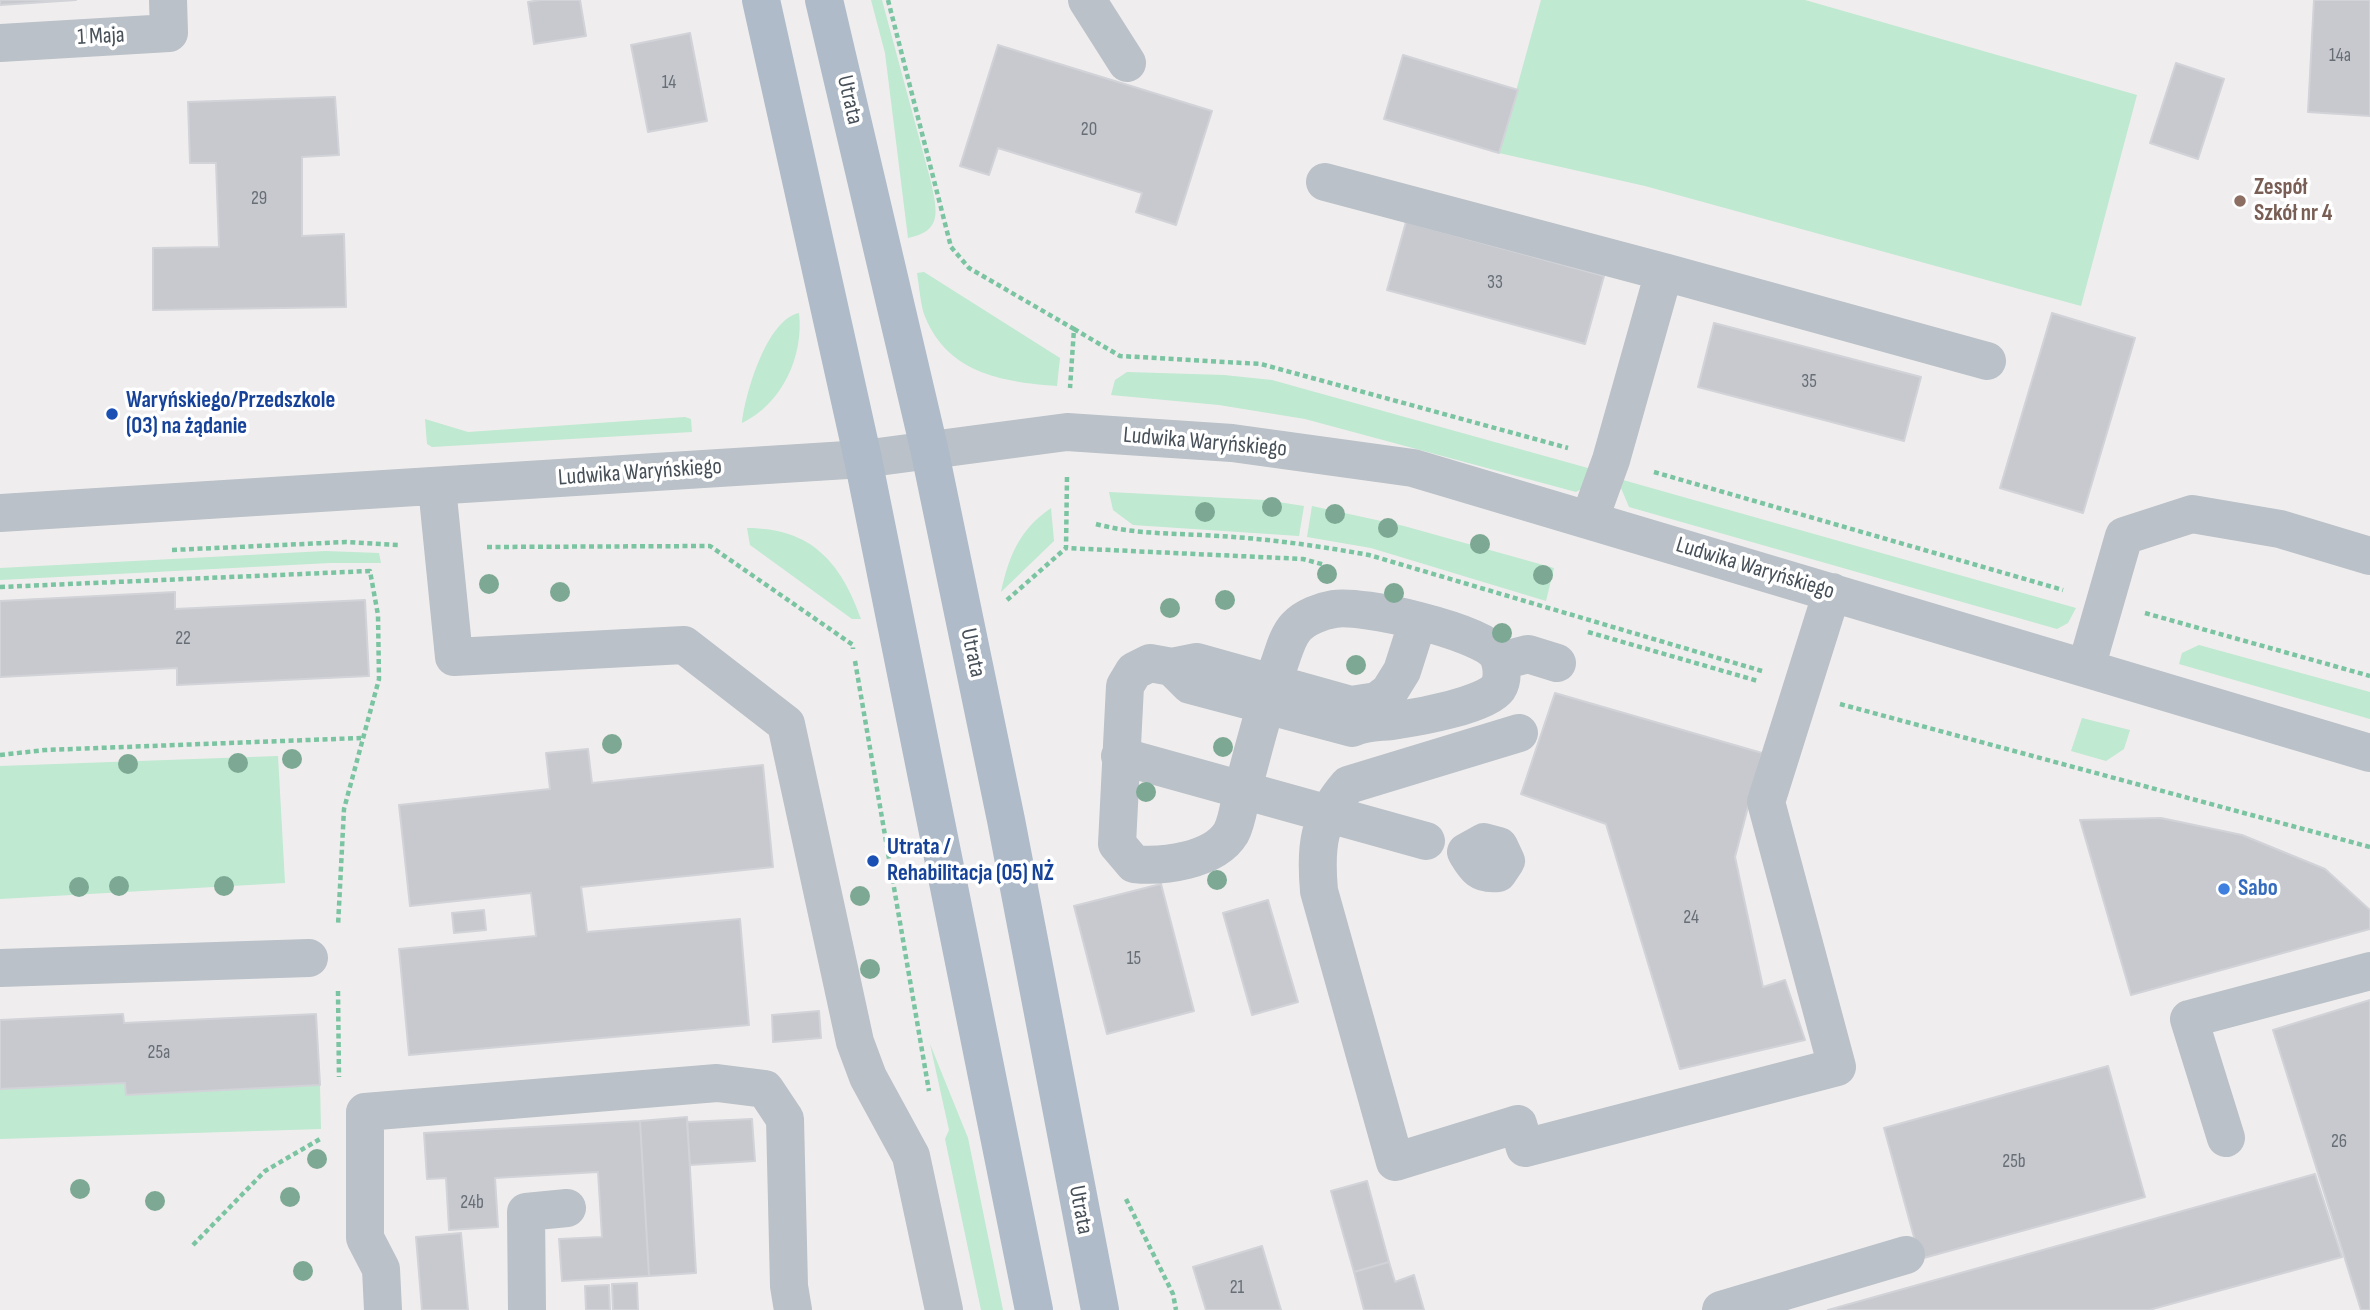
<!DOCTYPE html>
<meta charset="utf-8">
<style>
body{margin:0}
canvas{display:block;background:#efeded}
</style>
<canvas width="2370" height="1310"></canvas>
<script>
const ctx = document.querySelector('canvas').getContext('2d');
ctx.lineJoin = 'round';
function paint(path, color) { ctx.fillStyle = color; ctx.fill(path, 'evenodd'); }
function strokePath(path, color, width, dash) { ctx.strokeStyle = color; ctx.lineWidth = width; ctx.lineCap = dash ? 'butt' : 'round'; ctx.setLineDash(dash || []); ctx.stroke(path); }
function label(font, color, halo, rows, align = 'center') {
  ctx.font = font + ' "Sofia Sans Condensed",sans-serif'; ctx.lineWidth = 7; ctx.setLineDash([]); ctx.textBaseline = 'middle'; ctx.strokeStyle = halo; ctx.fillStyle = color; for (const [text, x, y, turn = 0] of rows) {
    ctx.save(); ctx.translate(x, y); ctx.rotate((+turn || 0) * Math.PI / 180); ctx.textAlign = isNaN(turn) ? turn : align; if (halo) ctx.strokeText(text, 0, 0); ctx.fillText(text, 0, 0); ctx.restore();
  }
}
paint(new Path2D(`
 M 871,0 L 882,0 L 931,182 C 937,211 943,231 908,238 L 885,53 Z
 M 1541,0 L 1805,0 L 2137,95 L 2081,306 L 1645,186 L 1499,153 Z
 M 924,272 L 1060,358 L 1057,386 C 1002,382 944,373 923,311 C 920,299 919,285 917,273 Z
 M 799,313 C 804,356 782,404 742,423 C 745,394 767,319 799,313 Z
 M 1127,372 L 1224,375 L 1272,380 L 1595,470 L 1583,488 L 1576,492 L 1305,419 L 1219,405 L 1111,395 L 1115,380 Z
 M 685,417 L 691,419 L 692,432 L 432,447 L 427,444 L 425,419 L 468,432 Z
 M 1623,480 L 2076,608 L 2068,623 L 2057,629 L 1629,507 L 1621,488 Z
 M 1109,492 L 1265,500 L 1304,506 L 1299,536 L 1133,525 L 1113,510 Z
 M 1312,506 L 1404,526 L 1554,568 L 1546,601 L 1371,548 L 1307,537 Z
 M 1051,508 L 1054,541 L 1001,592 C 1009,556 1019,530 1051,508 Z
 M 747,528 C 811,528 841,562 861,619 L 852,619 L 750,545 Z
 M 325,551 L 379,553 L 381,563 L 330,563 L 0,580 L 0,568 Z
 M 2199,645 L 2370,692 L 2370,719 L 2179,664 L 2182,653 Z
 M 2082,718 L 2130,730 L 2124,749 L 2106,761 L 2071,751 Z
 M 278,756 L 285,883 L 0,899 L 0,766 Z
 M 930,1044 L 968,1138 L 1003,1310 L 981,1310 L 945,1139 L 949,1130 Z
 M 125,1083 L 126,1095 L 320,1085 L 321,1129 L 0,1139 L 0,1089 Z`), '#bfe9d1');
const building = new Path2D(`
 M 0,0 L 76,0 L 0,5 Z
 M 540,0 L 580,0 L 586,36 L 534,44 L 528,2 Z
 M 2314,0 L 2370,0 L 2370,116 L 2308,112 Z
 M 690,33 L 707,121 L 648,132 L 631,45 Z
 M 998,45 L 1212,111 L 1176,225 L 1136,212 L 1142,193 L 998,148 L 989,175 L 960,166 Z
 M 1403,55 L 1518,90 L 1499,153 L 1384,119 Z
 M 2176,63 L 2224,79 L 2198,159 L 2150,143 Z
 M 335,97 L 339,155 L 302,157 L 302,236 L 344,234 L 346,307 L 153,310 L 153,248 L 219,247 L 216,163 L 190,163 L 188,102 Z
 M 1406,222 L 1604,276 L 1585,344 L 1387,290 Z
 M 2052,313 L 2135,338 L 2083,513 L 2000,488 Z
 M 1714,323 L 1921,377 L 1904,441 L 1698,387 Z
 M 175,592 L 175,609 L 365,600 L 369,676 L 177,685 L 177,668 L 0,677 L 0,601 Z
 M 1555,693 L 1762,753 L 1735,857 L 1763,987 L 1785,980 L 1805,1040 L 1680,1069 L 1606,824 L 1521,794 Z
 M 588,749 L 592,783 L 763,765 L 773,867 L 581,887 L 587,932 L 740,919 L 749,1025 L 409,1055 L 399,949 L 536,936 L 531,893 L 410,906 L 399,805 L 550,789 L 546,753 Z
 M 2161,818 L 2242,835 L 2325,869 L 2370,910 L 2370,929 L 2131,995 L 2080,820 Z
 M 1161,884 L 1194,1011 L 1107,1034 L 1074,906 Z
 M 1268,900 L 1298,1002 L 1252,1015 L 1223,913 Z
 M 484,910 L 486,930 L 454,933 L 452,913 Z
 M 2370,1000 L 2370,1310 L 2361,1310 L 2273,1030 Z
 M 819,1011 L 821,1038 L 773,1042 L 772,1015 Z
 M 123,1014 L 124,1023 L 316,1014 L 320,1085 L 126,1095 L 125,1083 L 0,1089 L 0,1020 Z
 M 2108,1066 L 2145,1197 L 1920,1259 L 1884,1128 Z
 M 687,1117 L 696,1273 L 649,1276 L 640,1121 Z
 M 752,1119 L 755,1161 L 690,1165 L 687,1122 Z
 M 640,1121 L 649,1276 L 562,1281 L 559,1239 L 602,1237 L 598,1172 L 495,1178 L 498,1227 L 449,1230 L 446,1178 L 427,1179 L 424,1133 Z
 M 2315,1174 L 2342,1257 L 2149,1310 L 1828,1310 Z
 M 1367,1181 L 1389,1262 L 1354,1272 L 1331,1191 Z
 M 461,1233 L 468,1310 L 422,1310 L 416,1237 Z
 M 1262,1246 L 1281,1310 L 1206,1310 L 1193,1267 Z
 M 1389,1262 L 1395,1282 L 1414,1275 L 1424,1310 L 1364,1310 L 1354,1272 Z
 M 637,1283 L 638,1310 L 613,1310 L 612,1284 Z
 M 609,1285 L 610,1310 L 586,1310 L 585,1286 Z`);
paint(building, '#c7c9cf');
strokePath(building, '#d2d3d8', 2);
strokePath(new Path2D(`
 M 888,0 L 951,247 L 969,268 L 1074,329 L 1070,388
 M 1074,329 L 1120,356 L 1261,364 L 1568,448
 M 1654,472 L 2063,590
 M 1067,477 L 1066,548 L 1303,559 L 1325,565
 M 1096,524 C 1137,535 1177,533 1219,536 C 1270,539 1319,546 1369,555 L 1762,671
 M 487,547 L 710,546 L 853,645 L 853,649
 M 172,550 L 346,542 L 398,545
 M 0,587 L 370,571 L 378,615 L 379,679 L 344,809 L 338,926
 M 1007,600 L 1066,548
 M 2145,613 L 2370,676
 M 1588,632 L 1758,681
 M 855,661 L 929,1091
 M 1840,704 L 2370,847
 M 0,755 L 45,750 L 361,738
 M 338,991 L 339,1077
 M 1126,1199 L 1173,1294 L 1176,1310
 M 193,1245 L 265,1171 L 320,1139`), '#7bc4a2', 4.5, [5, 3.5]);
strokePath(new Path2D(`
 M 1087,0 L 1127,63
 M 0,43 L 169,33 L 168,0
 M 1325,182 L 1664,272
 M 437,487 L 454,657 L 684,645 L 786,724 L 855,1042 L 868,1077 L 911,1156 L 944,1310
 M 0,513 L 863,459 L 1067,432 L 1232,443 L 1413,468 L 2370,753
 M 1590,518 L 1611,460 L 1664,272 L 1987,361
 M 1501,661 L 1528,654 L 1557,663
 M 1172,667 L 1190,685 L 1352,728 C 1367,721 1382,723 1398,720 C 1419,717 1486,705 1498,688 C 1504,679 1502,661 1496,653 C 1478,631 1362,604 1334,609 C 1322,611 1305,617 1296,627 C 1286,638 1283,656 1277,670 C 1263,710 1253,752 1242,792 C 1239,805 1237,822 1231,833 C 1214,861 1162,867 1134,864 L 1117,844 L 1125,686 L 1134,671 L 1150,663 L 1172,667 L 1197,662 L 1351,705 L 1377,701 L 1389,692 L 1402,671 L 1418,621
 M 2086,668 L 2124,536 L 2192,514 L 2280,529 L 2370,556
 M 1519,733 L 1348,785 C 1318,820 1315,846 1319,891 L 1395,1162 L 1518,1124 L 1525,1148 L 1837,1067 L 1766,802 L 1832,592
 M 1120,756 L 1426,841
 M 1484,842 L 1499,846 L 1506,861 L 1498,873 C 1479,875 1475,867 1466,852 Z
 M 0,968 L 309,958
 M 2226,1138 L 2189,1019 L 2370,971
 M 383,1310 L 381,1269 L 365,1238 L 365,1112 L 717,1083 L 765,1089 L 785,1119 L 789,1286 L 793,1310
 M 527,1310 L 526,1212 L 567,1208
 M 1721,1310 L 1906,1255`), '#bac1c8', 38);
strokePath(new Path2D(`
 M 761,0 L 863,459 L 1034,1310
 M 824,0 L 929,448 L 1006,820 L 1100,1310`), '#afbbc9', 38);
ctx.fillStyle = '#7da994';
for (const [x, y] of [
 [1272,507],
 [1205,512],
 [1335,514],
 [1388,528],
 [1480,544],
 [1327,574],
 [1543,575],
 [489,584],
 [560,592],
 [1394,593],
 [1225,600],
 [1170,608],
 [1502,633],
 [1356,665],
 [612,744],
 [1223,747],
 [292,759],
 [238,763],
 [128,764],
 [1146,792],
 [1217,880],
 [119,886],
 [224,886],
 [79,887],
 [860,896],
 [870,969],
 [317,1159],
 [80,1189],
 [290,1197],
 [155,1201],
 [303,1271]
]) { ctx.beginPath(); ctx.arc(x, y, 10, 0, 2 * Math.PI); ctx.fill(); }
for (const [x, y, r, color] of [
 [2240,201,7,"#8d6e63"],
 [112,414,7,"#1a4fb4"],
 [873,861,7,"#1a4fb4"],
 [2224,889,7,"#3f7fe0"]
]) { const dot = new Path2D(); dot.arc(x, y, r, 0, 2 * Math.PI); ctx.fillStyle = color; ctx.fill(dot); strokePath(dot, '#fff', 2.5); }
label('19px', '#676e76', null, [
 ["14a",2340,56],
 ["14",669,83],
 ["20",1089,130],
 ["29",259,199],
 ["33",1495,283],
 ["35",1809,382],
 ["22",183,639],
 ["24",1691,918],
 ["15",1134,959],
 ["25a",159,1053],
 ["26",2339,1142],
 ["25b",2014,1162],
 ["24b",472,1203],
 ["21",1237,1288]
]);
label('23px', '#475058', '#fff', [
 ["1 Maja",101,37,-3],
 ["Utrata",849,100,77],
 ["Ludwika Waryńskiego",1205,443,5],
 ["Ludwika Waryńskiego",640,473,-4],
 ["Ludwika Waryńskiego",1755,569,17],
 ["Utrata",972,653,78],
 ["Utrata",1080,1210,79]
]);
label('bold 23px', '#785e54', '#fff', [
 ["Zespół",2254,188],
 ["Szkół nr 4",2254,214]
], 'left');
label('bold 23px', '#164399', '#fff', [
 ["Waryńskiego/Przedszkole",126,401],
 ["(03) na żądanie",126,427],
 ["Utrata /",887,848],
 ["Rehabilitacja (05) NŻ",887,874]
], 'left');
label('bold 23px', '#366cbe', '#fff', [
 ["Sabo",2238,889]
], 'left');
</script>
